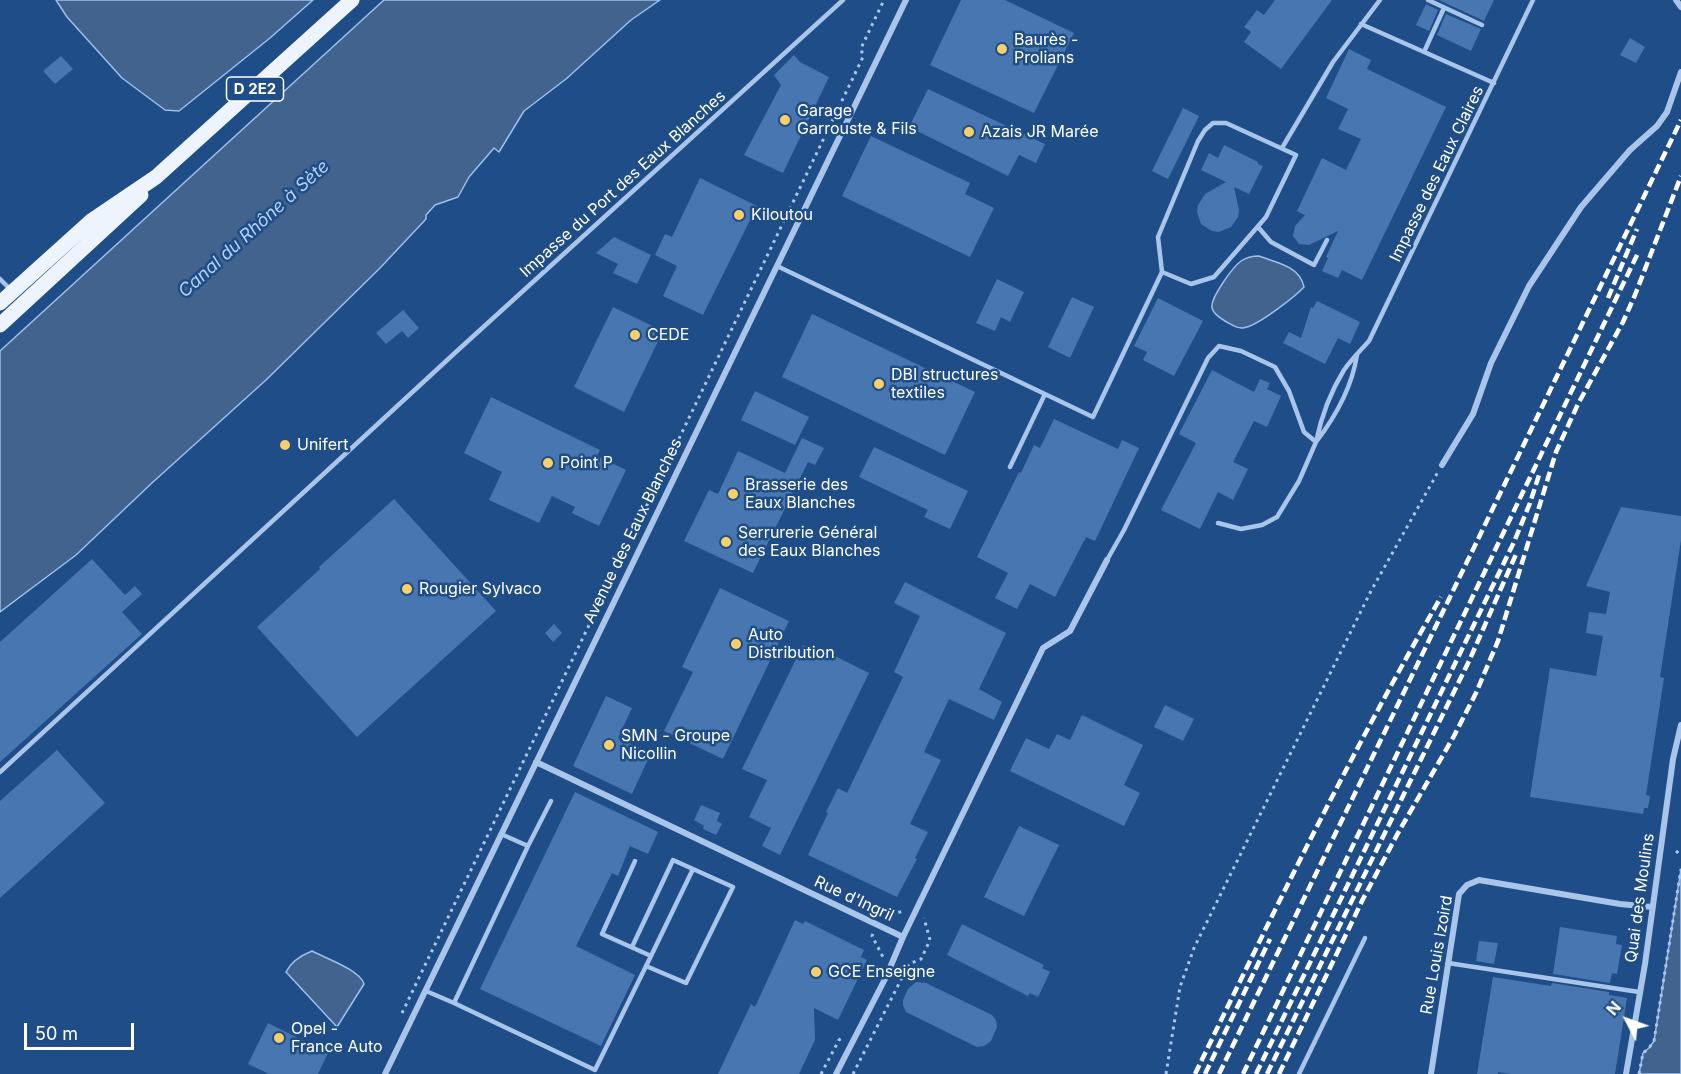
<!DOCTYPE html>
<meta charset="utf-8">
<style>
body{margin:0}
#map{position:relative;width:1681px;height:1074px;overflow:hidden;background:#1f4d87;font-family:Inter,sans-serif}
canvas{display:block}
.north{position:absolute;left:1597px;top:990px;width:60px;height:60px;-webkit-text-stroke:4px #1f4d87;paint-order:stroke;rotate:311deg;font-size:16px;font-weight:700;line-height:24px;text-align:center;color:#fff}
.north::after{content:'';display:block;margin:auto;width:21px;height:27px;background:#fff;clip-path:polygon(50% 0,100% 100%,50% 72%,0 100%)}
.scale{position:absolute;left:24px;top:1023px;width:110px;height:27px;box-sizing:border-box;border:3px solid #fff;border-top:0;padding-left:8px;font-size:18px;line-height:21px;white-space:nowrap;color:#fff;-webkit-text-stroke:4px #1f4d87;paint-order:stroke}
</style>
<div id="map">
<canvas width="1681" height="1074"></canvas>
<div class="north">N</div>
<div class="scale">50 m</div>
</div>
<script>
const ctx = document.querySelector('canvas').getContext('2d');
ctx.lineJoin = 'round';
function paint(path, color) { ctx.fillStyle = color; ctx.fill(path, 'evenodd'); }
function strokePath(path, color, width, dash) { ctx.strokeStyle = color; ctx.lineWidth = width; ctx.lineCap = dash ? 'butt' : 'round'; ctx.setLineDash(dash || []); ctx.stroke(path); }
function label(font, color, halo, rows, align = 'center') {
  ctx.font = font + ' Inter,sans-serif'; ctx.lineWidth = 5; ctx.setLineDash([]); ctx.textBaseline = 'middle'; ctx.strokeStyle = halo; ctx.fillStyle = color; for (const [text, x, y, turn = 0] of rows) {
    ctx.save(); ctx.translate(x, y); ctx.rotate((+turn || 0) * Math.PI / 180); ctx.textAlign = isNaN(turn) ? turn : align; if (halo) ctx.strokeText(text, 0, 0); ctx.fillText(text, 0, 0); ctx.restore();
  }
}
const water = new Path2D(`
 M 56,0 L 313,0 L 270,38 L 179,111 L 165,110 L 122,78 L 67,17 Z
 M 384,0 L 660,0 L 631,20 L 566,79 L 524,111 L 499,152 L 494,148 L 469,177 L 458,197 L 435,205 L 426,215 L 426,219 L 380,268 L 266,380 L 153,482 L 76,555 L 0,612 L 0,351 Z
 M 1259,256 C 1277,263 1300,266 1304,287 C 1295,297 1259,324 1247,327 C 1238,330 1232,325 1225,321 C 1220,318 1213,313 1212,308 C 1210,298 1233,267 1241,261 C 1247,257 1253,256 1259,256 Z
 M 1681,869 L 1681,1074 L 1639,1074 L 1643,1053 L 1649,1048 L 1654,1041 Z
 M 312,951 C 325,958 360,970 364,984 L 337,1027 L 286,972 C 291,962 302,955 312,951 Z`);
paint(water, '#42638d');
strokePath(water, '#9cc1ec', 1.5);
paint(new Path2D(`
 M 961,0 L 1005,0 L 1074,33 L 1034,113 L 930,65 Z
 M 1275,0 L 1332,0 L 1281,69 L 1244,42 L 1251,32 L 1244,27 L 1257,10 L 1264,15 Z
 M 1439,0 L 1494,0 L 1484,21 Z
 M 1426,4 L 1438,10 L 1429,31 L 1416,25 Z
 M 1446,14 L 1481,29 L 1471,51 L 1437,35 Z
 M 1630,38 L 1645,47 L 1636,63 L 1620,55 Z
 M 1349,49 L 1371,60 L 1367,69 L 1446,107 L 1362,280 L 1342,270 L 1338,278 L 1322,271 L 1328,258 L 1326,257 L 1338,231 L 1309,245 L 1299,244 L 1293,236 L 1295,226 L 1305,215 L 1297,211 L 1322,158 L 1346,170 L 1361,139 L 1338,129 L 1348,109 L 1326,98 Z
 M 794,55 L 800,62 L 829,77 L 783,173 L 744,155 L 781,85 L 774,75 Z
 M 61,56 L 73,69 L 55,84 L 43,71 Z
 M 928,89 L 1045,144 L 1036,163 L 1019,155 L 1008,176 L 909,127 Z
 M 1183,108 L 1199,116 L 1168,179 L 1152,171 Z
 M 871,136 L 970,183 L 965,194 L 994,208 L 970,257 L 842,196 Z
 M 1224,145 L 1258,162 L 1258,164 L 1263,166 L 1249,194 L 1234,187 L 1239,210 L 1238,217 L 1231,227 L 1219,232 L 1212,231 L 1201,224 L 1197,212 L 1198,205 L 1205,194 L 1226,182 L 1201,170 L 1209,153 L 1218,158 Z
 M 700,178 L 757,206 L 703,315 L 663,296 L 677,266 L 655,255 L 665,234 L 672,237 Z
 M 614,237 L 651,255 L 637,284 L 613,273 L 618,264 L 596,253 Z
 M 997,279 L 1024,292 L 1010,322 L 1001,317 L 995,331 L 976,323 Z
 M 1072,297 L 1094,307 L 1070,358 L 1048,347 Z
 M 1158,298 L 1203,321 L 1174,376 L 1143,360 L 1147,352 L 1134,346 Z
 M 1317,301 L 1360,322 L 1350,344 L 1338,338 L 1325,364 L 1283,343 L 1289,332 L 1301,338 L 1311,307 L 1313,308 Z
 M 613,307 L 663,331 L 624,412 L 574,387 Z
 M 403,310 L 419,328 L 408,338 L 402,331 L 386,344 L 376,333 Z
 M 812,314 L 975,392 L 945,455 L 782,377 Z
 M 1212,370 L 1254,392 L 1260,379 L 1270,383 L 1267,389 L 1281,396 L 1267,427 L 1254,421 L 1233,462 L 1248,469 L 1233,500 L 1218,492 L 1200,529 L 1161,510 L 1196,443 L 1179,434 Z
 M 755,391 L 809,417 L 795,445 L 741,420 Z
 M 491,397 L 600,450 L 597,456 L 626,470 L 599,526 L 572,513 L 575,507 L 552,496 L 539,523 L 489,500 L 502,472 L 464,453 Z
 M 1054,419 L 1118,449 L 1122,440 L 1139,448 L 1095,541 L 1086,537 L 1055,597 L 1030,584 L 1017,609 L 995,598 L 1008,573 L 977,557 L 1019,472 L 1021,473 L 1034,445 L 1040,448 Z
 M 802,438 L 824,448 L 815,465 L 808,462 L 753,573 L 684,541 L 709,490 L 718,494 L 738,451 L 785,473 Z
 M 874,447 L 968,491 L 950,529 L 924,517 L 928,510 L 859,477 Z
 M 394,499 L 496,611 L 357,737 L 257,627 L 320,569 L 319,567 Z
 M 1621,507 L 1681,516 L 1681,540 L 1660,677 L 1664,678 L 1646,795 L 1650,796 L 1648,808 L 1644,808 L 1643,814 L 1530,797 L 1550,668 L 1596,676 L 1603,636 L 1586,633 L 1589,612 L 1606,614 L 1610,592 L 1586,586 Z
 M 92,559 L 125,595 L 135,586 L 142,594 L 122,612 L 142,634 L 0,762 L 0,642 Z
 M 905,582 L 1006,633 L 979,689 L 1002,702 L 994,720 L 949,699 L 924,752 L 941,760 L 910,824 L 928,832 L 915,858 L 917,859 L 897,897 L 808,855 L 828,813 L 826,812 L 838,788 L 847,793 L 903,677 L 894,672 L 920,616 L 894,603 Z
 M 720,588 L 789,621 L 723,759 L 664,731 L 693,672 L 682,667 Z
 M 554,624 L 562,633 L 553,642 L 545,633 Z
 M 803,645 L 827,657 L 829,653 L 869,673 L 780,855 L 762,846 L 771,828 L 749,817 L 767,780 L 742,769 Z
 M 606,696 L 632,708 L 618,738 L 651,753 L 632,794 L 573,766 Z
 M 1165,705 L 1194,719 L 1183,741 L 1154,727 Z
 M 1082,715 L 1143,745 L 1124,785 L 1140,793 L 1124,826 L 1010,771 L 1026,738 L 1049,749 L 1057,734 L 1070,740 Z
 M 57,750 L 105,803 L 0,898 L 0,801 Z
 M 575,792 L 658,832 L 648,854 L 630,846 L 618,876 L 612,873 L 576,946 L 635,975 L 601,1046 L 480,989 Z
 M 701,805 L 720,813 L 717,821 L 722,824 L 716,835 L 703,829 L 704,826 L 694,820 Z
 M 1019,826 L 1059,845 L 1024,916 L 984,897 Z
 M 795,920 L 803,924 L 805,921 L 864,950 L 861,957 L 867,960 L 838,1020 L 814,1008 L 815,1040 L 799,1074 L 718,1074 L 751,1004 L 755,1007 Z
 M 962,924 L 1044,965 L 1042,968 L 1050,972 L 1038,997 L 1030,993 L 1028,996 L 947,955 Z
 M 1560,927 L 1617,936 L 1616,944 L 1622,945 L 1617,974 L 1612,973 L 1610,983 L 1553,974 Z
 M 1479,941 L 1498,943 L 1494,964 L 1476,961 Z
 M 1493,977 L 1551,986 L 1552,983 L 1609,992 L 1609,995 L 1627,998 L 1615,1074 L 1511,1074 L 1498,1072 L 1498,1074 L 1477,1074 Z
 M 916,982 L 926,983 L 992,1015 L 996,1020 L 997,1027 L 991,1041 L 984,1046 L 977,1047 L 906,1012 L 903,1005 L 903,1000 L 908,989 Z
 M 268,1023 L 328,1053 L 318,1074 L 269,1074 L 248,1064 Z`), '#4876b0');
strokePath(new Path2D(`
 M 1676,851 L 1681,855
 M 884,917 L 903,911
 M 873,934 L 872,936 L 883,957
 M 402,1013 L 863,57 L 861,48 L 884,0
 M 821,1074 L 839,1040 L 843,1037
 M 853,1074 L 909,964 L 921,959 L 930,940 L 924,918
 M 1166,1074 L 1180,987 L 1194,948 L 1371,591 L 1438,472
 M 1639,1074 L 1643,1053 L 1649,1048 L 1654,1041 L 1681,869`), '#a9c6ea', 3, [3, 4.5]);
strokePath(new Path2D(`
 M 1428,0 L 1482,25
 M 1361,24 L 1494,83
 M 1424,52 L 1444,8
 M 1213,123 L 1226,123 L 1296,155 L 1266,217 L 1214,277 L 1191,284 L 1162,272 L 1158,237 L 1198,141 L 1205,130 Z
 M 1282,148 L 1333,62 L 1380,0
 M 1258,227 L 1271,242 L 1314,265 L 1327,240
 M 777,266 L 1093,417 L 1162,272
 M 0,279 L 12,291
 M 1357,355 C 1352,387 1336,416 1316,442 C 1321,418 1331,391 1344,370 C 1351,360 1361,350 1369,341 L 1533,0
 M 1010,467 L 1045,394
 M 1107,560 L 1124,530 L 1208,358 L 1219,346 L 1241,351 L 1275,367 L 1289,391 L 1304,432 L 1316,442 L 1299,481 L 1277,517 L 1262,525 L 1241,529 L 1218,523
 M 0,772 L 457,351 L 843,0
 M 528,846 L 551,801
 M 632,947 L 673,860 L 733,887 L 686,983 L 646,966
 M 651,956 L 693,869
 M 1448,963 L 1639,992
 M 426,991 L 454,1003 L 528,846 L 501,834
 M 454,1003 L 595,1070 L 651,956 L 602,934 L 635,861
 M 1299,1074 L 1365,938`), '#a9c6ea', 4.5);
strokePath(new Path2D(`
 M 1676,0 L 1681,7
 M 1442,465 L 1473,414 L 1491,363 L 1529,286 L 1581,207 L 1630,150 L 1657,126 L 1667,112 L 1681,72
 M 536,762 L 903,937 L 1043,648 L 1070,631 L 1107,560
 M 385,1074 L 906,0
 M 836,1074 L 886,977 L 903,937
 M 1431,1074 L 1459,894 L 1467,885 L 1479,880 L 1620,904 L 1652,907
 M 1626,1074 L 1645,964 L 1673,759 L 1681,725`), '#a9c6ea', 6);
strokePath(new Path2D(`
 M 0,303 L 91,221 L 156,177 L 352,0
 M 0,325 L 141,195`), '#edf4fe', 15);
strokePath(new Path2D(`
 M 1608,298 L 1637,229
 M 1195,1074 C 1273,913 1351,752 1441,597
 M 1205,1074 L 1270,939
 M 1219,1074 L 1681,120
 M 1243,1074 L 1638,253
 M 1256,1074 L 1514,542 L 1530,503 L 1540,472
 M 1267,1074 L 1470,659 L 1517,552
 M 1279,1074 L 1363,899 L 1398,833 L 1454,736 L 1476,693 L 1498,641 L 1556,452 L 1578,404 L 1623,322 L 1635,295 L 1681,176`), '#fff', 4.5, [10, 4.5]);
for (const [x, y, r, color] of [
 [1002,49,6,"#f8cf69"],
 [785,120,6,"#f8cf69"],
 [969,132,6,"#f8cf69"],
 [739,215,6,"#f8cf69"],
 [635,335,6,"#f8cf69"],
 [879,384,6,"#f8cf69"],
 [285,445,6,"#f8cf69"],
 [548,463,6,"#f8cf69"],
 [733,494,6,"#f8cf69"],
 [726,542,6,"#f8cf69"],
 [407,589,6,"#f8cf69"],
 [736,644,6,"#f8cf69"],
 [609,745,6,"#f8cf69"],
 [816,972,6,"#f8cf69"],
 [279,1038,6,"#f8cf69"]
]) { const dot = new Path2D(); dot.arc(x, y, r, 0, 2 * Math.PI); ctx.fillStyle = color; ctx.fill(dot); strokePath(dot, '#1f4d87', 2); }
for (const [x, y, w] of [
 [255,89,57]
]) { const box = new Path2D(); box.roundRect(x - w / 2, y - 12, w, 24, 4.5); ctx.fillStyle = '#1f4d87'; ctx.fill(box); strokePath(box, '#fff', 1.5); }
label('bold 15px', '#fff', null, [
 ["D 2E2",255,89]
]);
label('16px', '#fff', '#1f4d87', [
 ["Baurès -",1014,40],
 ["Prolians",1014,58],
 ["Garage",797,111],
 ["Garrouste & Fils",797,129],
 ["Azais JR Marée",981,132],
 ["Kiloutou",751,215],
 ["CEDE",647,335],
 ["DBI structures",891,375],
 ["textiles",891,393],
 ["Unifert",297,445],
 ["Point P",560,463],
 ["Brasserie des",745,485],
 ["Eaux Blanches",745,503],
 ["Serrurerie Général",738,533],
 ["des Eaux Blanches",738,551],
 ["Rougier Sylvaco",419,589],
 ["Auto",748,635],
 ["Distribution",748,653],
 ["SMN - Groupe",621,736],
 ["Nicollin",621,754],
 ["GCE Enseigne",828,972],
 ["Opel -",291,1029],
 ["France Auto",291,1047]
], 'left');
label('16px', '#fff', '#1f4d87', [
 ["Impasse des Eaux Claires",1437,174,-64],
 ["Impasse du Port des Eaux Blanches",623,184,-42],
 ["Avenue des Eaux Blanches",633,531,-64],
 ["Quai des Moulins",1640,898,-82],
 ["Rue d'Ingril",854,899,25],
 ["Rue Louis Izoird",1437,955,-80]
]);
label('italic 18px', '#b4d0f2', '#1f4d87', [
 ["Canal du Rhône à Sète",254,229,-42]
]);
</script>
